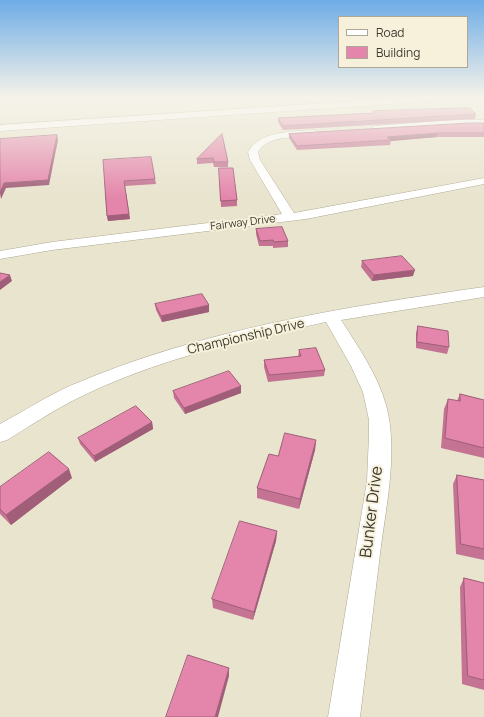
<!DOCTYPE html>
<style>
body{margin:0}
#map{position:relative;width:484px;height:717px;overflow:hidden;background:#e9e4ce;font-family:Manrope,sans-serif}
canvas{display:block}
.legend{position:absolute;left:338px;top:16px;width:130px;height:52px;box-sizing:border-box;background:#f7f1db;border:1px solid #aca797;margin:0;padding:5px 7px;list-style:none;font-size:12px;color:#3b3930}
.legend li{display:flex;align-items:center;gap:8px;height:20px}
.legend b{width:20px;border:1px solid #aca797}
</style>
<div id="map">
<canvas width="484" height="717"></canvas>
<ul class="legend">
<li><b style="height:5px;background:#fff"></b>Road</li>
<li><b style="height:11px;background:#e486ab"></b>Building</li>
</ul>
</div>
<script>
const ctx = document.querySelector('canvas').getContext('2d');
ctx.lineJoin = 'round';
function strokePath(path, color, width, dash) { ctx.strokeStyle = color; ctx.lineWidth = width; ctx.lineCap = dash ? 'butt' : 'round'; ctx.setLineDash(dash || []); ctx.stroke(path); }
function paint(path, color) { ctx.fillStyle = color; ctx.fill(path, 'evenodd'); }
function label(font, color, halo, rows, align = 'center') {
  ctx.font = font + ' Manrope,sans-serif'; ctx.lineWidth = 4; ctx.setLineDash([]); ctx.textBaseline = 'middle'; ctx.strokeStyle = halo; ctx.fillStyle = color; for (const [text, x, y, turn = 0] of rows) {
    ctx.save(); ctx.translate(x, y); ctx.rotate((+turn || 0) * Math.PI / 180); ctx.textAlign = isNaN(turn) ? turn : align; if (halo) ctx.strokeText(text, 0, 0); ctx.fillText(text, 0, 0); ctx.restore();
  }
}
const street = new Path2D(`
 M 452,120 L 484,120 L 484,126 L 452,126 L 375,132 L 371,129 L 375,126 Z
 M 314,130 L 317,131 L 317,135 C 299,139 269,133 258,152 L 260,160 L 294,213 L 484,178 L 484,184 L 306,219 L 52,250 L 0,259 L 0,251 L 52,242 L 282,214 L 250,160 L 248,152 C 261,130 291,132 314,130 Z
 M 484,287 L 484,297 L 341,320 C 358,347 377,373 386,405 C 398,448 387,502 381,546 C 374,603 367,660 360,717 L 328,717 L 367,481 L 369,435 L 369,420 L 363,392 L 351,366 L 326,322 C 241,340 154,360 76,399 C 52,411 30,426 7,440 L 0,442 L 0,424 C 24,411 47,396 72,385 C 203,329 344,307 484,287 Z`);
const secondary = new Path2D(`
 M 400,98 L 438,98 L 433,101 L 0,131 L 0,125 Z`);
strokePath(street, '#ada893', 1);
strokePath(secondary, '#ada893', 1);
paint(street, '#fff');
paint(secondary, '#fff');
paint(new Path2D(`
 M 373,111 L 476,114 L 475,119 L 283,130 L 278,122 L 278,118 L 373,113 Z
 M 484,123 L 484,137 L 437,137 L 391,141 L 390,145 L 297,150 L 289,138 L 289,134 Z
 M 222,134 L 228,162 L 228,167 L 214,167 L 213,163 L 197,164 L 197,159 Z
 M 103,160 L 155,179 L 156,184 L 125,186 L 130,219 L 108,221 L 107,216 Z
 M 219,168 L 237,200 L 237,206 L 221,207 Z
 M 256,229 L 288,241 L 288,247 L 273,248 L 273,246 L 259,246 L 256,234 Z
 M 362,261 L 413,276 L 372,281 L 361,267 Z
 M 155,304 L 209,312 L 162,322 L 156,310 Z
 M 418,326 L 449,347 L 447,354 L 416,348 L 416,333 Z
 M 299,350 L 325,370 L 324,376 L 268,382 L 264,367 L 264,360 L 298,357 Z
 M 241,386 L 241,393 L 185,414 L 174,398 L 173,391 Z
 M 460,394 L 484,400 L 484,458 L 441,448 L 444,409 L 448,399 L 457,401 Z
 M 152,422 L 153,429 L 95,462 L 80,444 L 78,438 Z
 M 316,440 L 315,450 L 299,509 L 257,498 L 257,488 L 278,456 Z
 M 457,475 L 484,480 L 484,560 L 456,554 L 453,484 Z
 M 72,478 L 11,525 L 0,514 L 0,487 Z
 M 277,531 L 276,541 L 253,620 L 213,608 L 212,599 Z
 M 464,578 L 484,583 L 484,690 L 462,684 L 460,587 Z`), '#c47393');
paint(new Path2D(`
 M 438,133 L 437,137 L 391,141 L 391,140 L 387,137 Z
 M 57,135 L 58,140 L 49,185 L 6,188 L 1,199 L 0,193 L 4,183 Z
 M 129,214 L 130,219 L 108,221 L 107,216 Z
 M 415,270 L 413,276 L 372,281 L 374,275 Z
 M 10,275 L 12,281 L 0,290 L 0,282 Z
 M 209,305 L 209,312 L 162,322 L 161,316 Z
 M 241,386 L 241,393 L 185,414 L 184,408 Z
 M 152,422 L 153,429 L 95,462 L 94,456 Z
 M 316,440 L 315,450 L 299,509 L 300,499 Z
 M 69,469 L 72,478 L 11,525 L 6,515 Z
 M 277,531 L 276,541 L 253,620 L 254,612 Z
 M 229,668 L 229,676 L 218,717 L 215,717 Z`), '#a05e78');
const building = new Path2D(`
 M 470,108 L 476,114 L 283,126 L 278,118 L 375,113 L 373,111 Z
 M 469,123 L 484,123 L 484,133 L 438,133 L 387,137 L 391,140 L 297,146 L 289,134 Z
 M 222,134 L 228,162 L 214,162 L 213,158 L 197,159 Z
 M 57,135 L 48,180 L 4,183 L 0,193 L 0,139 Z
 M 151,157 L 155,179 L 124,181 L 129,214 L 107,216 L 103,160 Z
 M 219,168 L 233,168 L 237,200 L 221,201 Z
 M 282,227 L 288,241 L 274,242 L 273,240 L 260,241 L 256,229 Z
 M 402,256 L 415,270 L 374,275 L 362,261 Z
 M 0,273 L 10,275 L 0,282 Z
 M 202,294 L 209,305 L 161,316 L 155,304 Z
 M 418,326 L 448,331 L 449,347 L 417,342 Z
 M 316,348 L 325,370 L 269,375 L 264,360 L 301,356 L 299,350 Z
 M 229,371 L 241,386 L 184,408 L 173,391 Z
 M 460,394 L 484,400 L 484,448 L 445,438 L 448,399 L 460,401 Z
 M 136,406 L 152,422 L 94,456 L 78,438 Z
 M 285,433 L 316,440 L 300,499 L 257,488 L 269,454 L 278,456 Z
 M 49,452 L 69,469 L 6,515 L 0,509 L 0,487 Z
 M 457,475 L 484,480 L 484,549 L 461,544 Z
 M 240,521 L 277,531 L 254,612 L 212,599 Z
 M 464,578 L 484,583 L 484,680 L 468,676 Z
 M 188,655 L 229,668 L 215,717 L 166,717 Z`);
paint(building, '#e486ab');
strokePath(building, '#a05e78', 1);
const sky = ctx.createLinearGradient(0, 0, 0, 198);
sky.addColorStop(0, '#6eace6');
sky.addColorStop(0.49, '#f5f3e9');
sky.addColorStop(1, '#f5f3e900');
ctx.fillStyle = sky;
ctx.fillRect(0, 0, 484, 198);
label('11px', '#3b3930', '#f7f1db', [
 ["Fairway Drive",243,223,-7]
]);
label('13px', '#3b3930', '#f7f1db', [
 ["Championship Drive",246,337,-13]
]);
label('16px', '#3b3930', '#f7f1db', [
 ["Bunker Drive",372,512,-83]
]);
</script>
